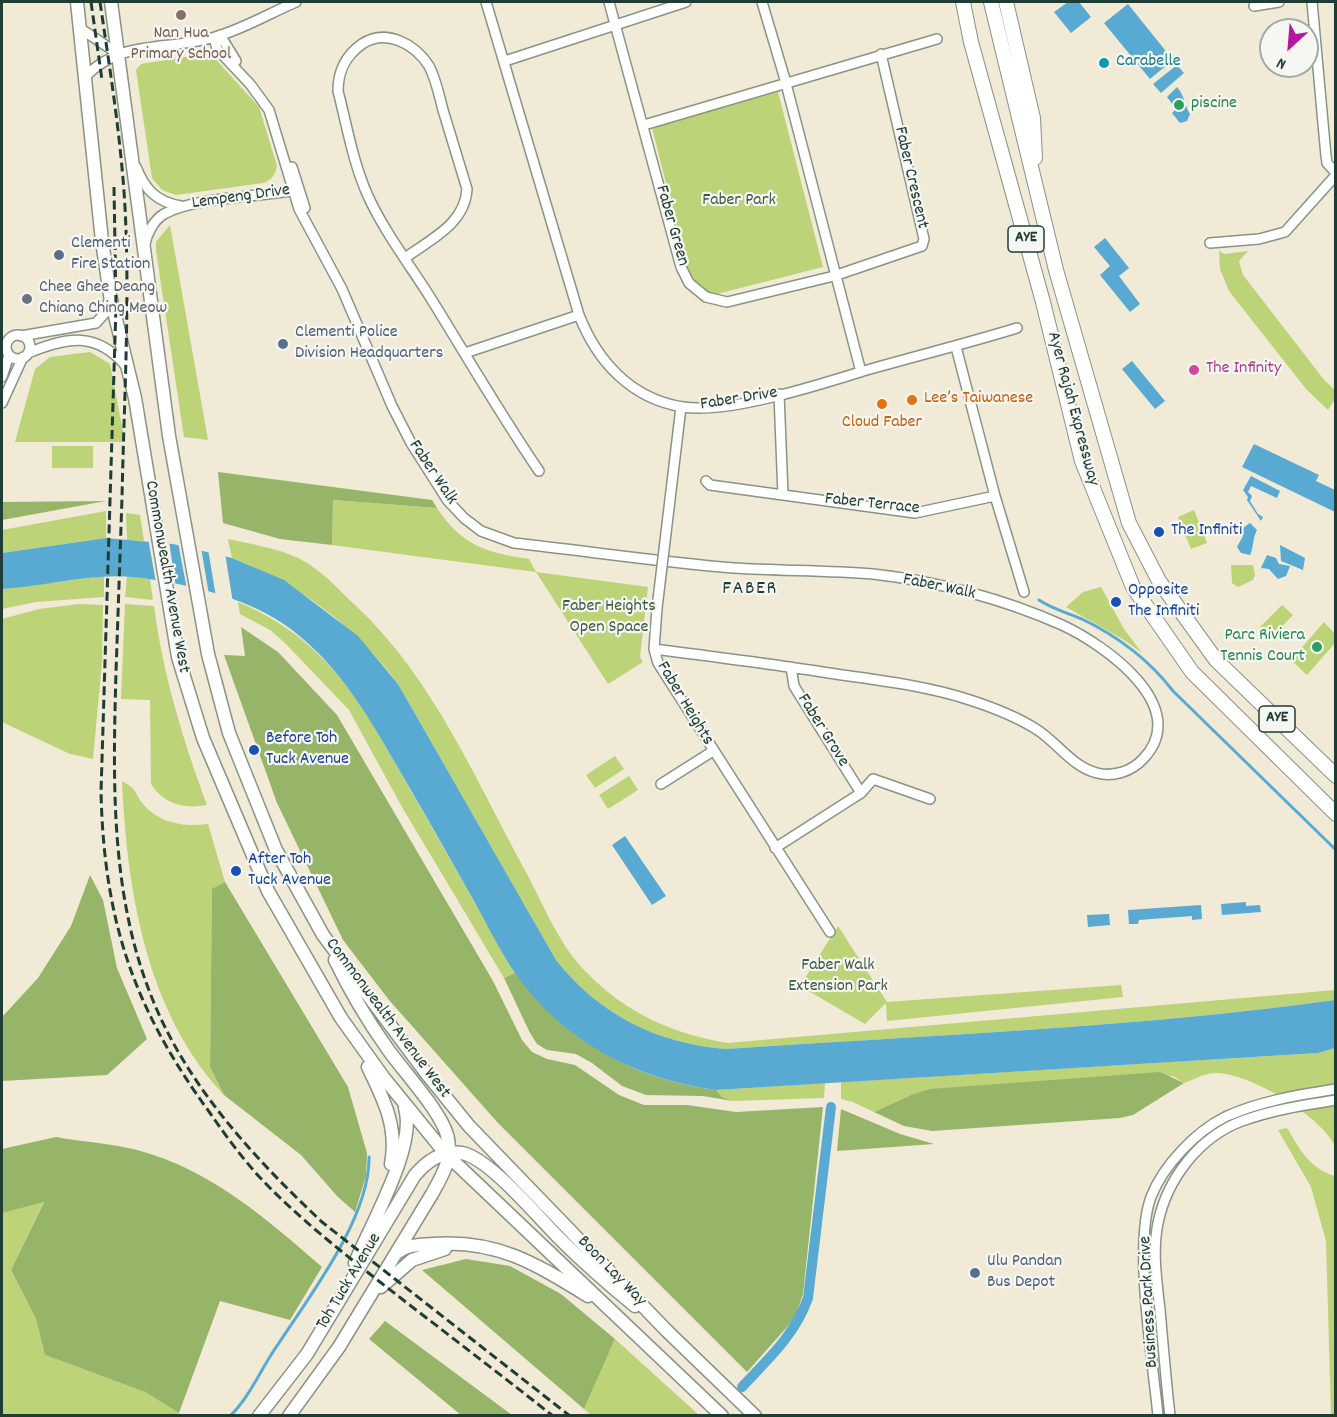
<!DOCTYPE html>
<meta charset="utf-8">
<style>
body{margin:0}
#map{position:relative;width:1337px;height:1417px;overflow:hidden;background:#f0ead6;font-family:Dekko,sans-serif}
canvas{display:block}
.frame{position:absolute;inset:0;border:3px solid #1f3d34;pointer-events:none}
.north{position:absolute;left:1259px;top:18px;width:60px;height:60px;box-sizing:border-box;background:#f6f6f2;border:2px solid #a0aca6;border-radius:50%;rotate:206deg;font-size:16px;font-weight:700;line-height:24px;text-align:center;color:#1f3d34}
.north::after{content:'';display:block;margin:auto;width:21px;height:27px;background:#b5179e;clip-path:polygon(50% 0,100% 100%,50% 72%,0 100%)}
</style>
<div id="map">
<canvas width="1337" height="1417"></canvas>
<div class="frame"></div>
<div class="north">N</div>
</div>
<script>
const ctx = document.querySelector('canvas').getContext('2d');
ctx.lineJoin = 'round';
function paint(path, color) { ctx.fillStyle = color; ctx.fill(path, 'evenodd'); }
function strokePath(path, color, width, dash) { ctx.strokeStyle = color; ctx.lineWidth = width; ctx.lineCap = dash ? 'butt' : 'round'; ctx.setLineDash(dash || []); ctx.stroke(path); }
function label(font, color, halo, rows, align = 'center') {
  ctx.font = font + ' Dekko,sans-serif'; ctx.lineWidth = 4.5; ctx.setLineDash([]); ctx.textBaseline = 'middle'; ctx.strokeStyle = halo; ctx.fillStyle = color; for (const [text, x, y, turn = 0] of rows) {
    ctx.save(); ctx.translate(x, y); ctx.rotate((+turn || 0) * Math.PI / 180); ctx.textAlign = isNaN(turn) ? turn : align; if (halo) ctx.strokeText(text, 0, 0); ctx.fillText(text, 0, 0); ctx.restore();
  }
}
paint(new Path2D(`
 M 210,53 L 259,107 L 277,166 C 275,175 272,180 263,183 L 176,195 L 162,190 L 152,178 L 136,70 L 141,64 Z
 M 778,92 L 823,267 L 709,296 L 691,282 L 651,124 Z
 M 170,225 L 208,440 L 184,437 L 156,251 L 156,242 Z
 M 1219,251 L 1225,254 L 1248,251 L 1239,261 L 1243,275 L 1325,381 L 1335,390 L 1335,399 L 1328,410 L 1306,389 L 1229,291 L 1220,269 Z
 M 90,352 L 110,364 L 125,442 L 15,442 L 35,369 L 50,357 Z
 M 52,446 L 93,446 L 93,468 L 52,468 Z
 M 333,500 L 437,508 C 461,545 487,553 529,559 L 536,572 L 648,587 L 640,657 L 643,662 L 608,684 L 536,572 L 332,545 Z
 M 1194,510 L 1207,543 L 1191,549 L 1178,517 Z
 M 106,511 L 106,538 L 2,553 L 2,530 Z
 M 126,513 L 140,515 L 144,541 L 127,540 Z
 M 228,539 C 251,544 277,548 298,558 C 321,569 339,590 357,607 C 434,679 477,783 527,874 C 545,908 560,947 588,974 C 628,1014 673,1034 728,1043 L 1335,990 L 1335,1000 C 1134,1028 929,1035 726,1049 C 658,1044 598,1014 556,960 L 398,684 C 355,626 299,584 232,558 Z
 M 1231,565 L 1253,565 L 1255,575 L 1253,580 L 1238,587 L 1232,583 Z
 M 104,576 L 104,597 L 36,602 L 2,609 L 2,589 Z
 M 127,576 L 150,579 L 153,600 L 125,597 Z
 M 1101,587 L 1124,629 L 1142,653 L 1124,640 L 1066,607 L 1083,592 Z
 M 238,602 C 294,626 327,657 363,707 L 515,973 L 504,978 L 402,807 L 349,710 L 285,643 L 270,630 L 240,614 Z
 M 79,604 L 103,605 L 102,662 L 93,759 L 70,754 L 2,722 L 2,619 L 39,609 Z
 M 125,604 L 154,606 C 163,675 183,740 207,805 C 184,809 165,805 151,784 L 150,700 L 121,699 Z
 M 1282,605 L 1293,615 L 1269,640 L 1258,629 Z
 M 1324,622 L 1335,634 L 1335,643 L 1307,675 L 1291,660 Z
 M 615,756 L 624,769 L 595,788 L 586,775 Z
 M 629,776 L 638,790 L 608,809 L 599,795 Z
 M 122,781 C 137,789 134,792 143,804 C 160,824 185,827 208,824 L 225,882 L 212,890 L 210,1067 L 224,1095 C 146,1012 127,890 122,781 Z
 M 838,926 L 887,1002 L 1121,985 L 1123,997 L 887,1021 L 886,1003 L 865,1024 L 800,986 Z
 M 1335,1048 L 1335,1146 C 1320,1115 1250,1073 1215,1073 C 1205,1073 1193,1080 1184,1083 L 1173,1076 L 911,1095 L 874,1112 L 853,1102 L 841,1099 L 841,1082 L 1318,1053 Z
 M 825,1083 L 824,1098 L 733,1101 L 722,1097 L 716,1090 Z
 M 1287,1128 C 1301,1151 1309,1168 1335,1176 L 1335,1415 L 1331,1415 L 1326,1241 L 1311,1187 L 1278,1130 Z
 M 44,1201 L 11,1270 L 36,1319 L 45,1355 L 145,1392 L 179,1413 L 178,1416 L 2,1416 L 2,1213 Z
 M 615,1339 L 699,1415 L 591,1415 L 584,1409 Z`), '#bdd378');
paint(new Path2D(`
 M 218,472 L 432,500 L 437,508 L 333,500 L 332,545 L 280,539 L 223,523 Z
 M 106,501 L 2,520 L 2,502 Z
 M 241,627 L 278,652 L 337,715 L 493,981 L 522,1040 L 532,1052 L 547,1059 L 575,1065 L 619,1095 L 644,1105 L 687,1105 L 736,1112 L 823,1107 L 803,1294 L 795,1318 L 747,1372 L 498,1123 L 389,1000 L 343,940 L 277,803 L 224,655 L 245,656 Z
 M 90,875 L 103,900 L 117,968 L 147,1039 L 107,1075 L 2,1081 L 2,1017 L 38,978 L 71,926 Z
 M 225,882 L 348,1087 L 367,1153 L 366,1176 L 355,1212 L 337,1196 L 301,1155 L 224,1095 L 210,1067 L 212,889 Z
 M 515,973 C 570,1040 629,1079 716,1090 L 722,1097 L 733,1101 L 703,1096 L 646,1095 L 622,1086 L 592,1063 L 576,1054 L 547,1050 L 537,1044 L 530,1033 L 504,978 Z
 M 1160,1072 L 1184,1083 L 1133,1115 L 1120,1118 L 932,1131 L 904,1126 L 874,1112 L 911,1095 L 930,1089 Z
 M 841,1109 L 900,1134 L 934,1144 L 837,1151 Z
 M 56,1137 C 82,1142 111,1143 137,1150 C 210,1169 267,1219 322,1267 L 290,1320 L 220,1301 L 179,1413 L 145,1392 L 45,1355 L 36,1319 L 11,1270 L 44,1202 L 2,1213 L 2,1149 Z
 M 466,1259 L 510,1266 L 561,1294 L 615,1339 L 584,1409 L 422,1270 Z
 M 385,1321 L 512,1415 L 461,1415 L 369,1339 Z`), '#96b568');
paint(new Path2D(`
 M 1068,2 L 1079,2 L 1091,17 L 1071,33 L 1054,12 Z
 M 1128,4 L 1173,60 L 1150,79 L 1104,23 Z
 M 1177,65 L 1184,73 L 1161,93 L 1153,84 Z
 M 1177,87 C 1185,97 1184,104 1190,114 L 1187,121 L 1180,123 L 1172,113 L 1176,109 L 1167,97 Z
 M 1105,238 L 1129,268 L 1119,276 L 1140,304 L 1130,312 L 1100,275 L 1110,266 L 1094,247 Z
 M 1132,361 L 1165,401 L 1155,409 L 1122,369 Z
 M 1254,444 L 1319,475 L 1316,481 L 1335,490 L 1335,512 L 1242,467 Z
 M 1251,476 L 1280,491 L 1277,498 L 1251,486 L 1248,492 L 1252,496 L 1250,501 L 1258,514 L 1263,517 L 1261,521 L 1247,500 L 1248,497 L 1243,490 Z
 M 1250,523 L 1257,530 C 1252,540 1254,547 1250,555 L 1241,553 L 1237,547 L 1243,536 L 1239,531 Z
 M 106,538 L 173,544 L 232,558 L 284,580 L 358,636 L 398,684 L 556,960 C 598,1014 658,1044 726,1049 C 929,1035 1134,1028 1335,1000 L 1335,1048 L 1318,1053 L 716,1090 C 637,1080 561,1040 515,973 C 498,948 485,920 470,894 C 445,850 420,805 394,761 C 366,712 338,665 292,630 C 253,600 197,586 149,579 C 98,570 51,586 2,589 L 2,553 Z
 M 1280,545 L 1305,558 L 1303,570 L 1281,561 Z
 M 1267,555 L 1276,558 L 1279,564 L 1290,566 L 1286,576 L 1278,579 L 1269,569 L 1261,568 Z
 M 625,836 L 666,896 L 652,905 L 612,845 Z
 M 1246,902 L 1246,906 L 1260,905 L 1261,912 L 1222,915 L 1221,904 Z
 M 1201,905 L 1202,919 L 1192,920 L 1192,916 L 1139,920 L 1138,924 L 1129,924 L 1128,910 Z
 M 1109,914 L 1110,925 L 1088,927 L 1087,915 Z`), '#58aad3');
paint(new Path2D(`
 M 148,538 L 169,541 L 176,588 L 156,583 Z
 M 178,542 L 201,547 L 209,595 L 187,590 Z
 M 208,549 L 225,553 L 233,603 L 216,597 Z`), '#f0ead6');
strokePath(new Path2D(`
 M 1039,600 C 1052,609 1068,613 1082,619 C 1117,636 1150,661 1173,691 L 1336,850
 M 230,1416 C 247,1400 259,1374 271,1355 C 305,1302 370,1220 369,1157`), '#58aad3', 3);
strokePath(new Path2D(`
 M 742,1387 C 768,1359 795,1335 808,1298 L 831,1107`), '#58aad3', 10);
const minor = new Path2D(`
 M 486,2 L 579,315 C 597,361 631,399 683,407 C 727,414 815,386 860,372 C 912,357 965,344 1017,328
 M 609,2 L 681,267 L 689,283 L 706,297 L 727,302 L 834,276 L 922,246 L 924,239 L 881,54
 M 762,2 L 784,76 L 861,372
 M 1312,2 L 1326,156 L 1327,163 L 1336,173
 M 1254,6 L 1279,2
 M 81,29 L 117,53
 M 220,35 L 236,61
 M 214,38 L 217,49 L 250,84 L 269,110 L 299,209 L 342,289 L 392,406 L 411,443 L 448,501 L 464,518 L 481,531 L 514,543 C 587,551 660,562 734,568 C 780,571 827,570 873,574 C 936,581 1004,599 1062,625 C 1105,645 1193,707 1143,759 C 1131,772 1113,777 1097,773 C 1072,767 1057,742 1036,729 C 1017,717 994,708 973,701 C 931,687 886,681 842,675 C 780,665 717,657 654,649
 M 505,61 L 686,2
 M 86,76 C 121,39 169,51 215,37 C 243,29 270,13 296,2
 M 644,125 L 937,39
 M 136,167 C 145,190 157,202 181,206
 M 292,167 L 305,208
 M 1210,243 L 1259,239 L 1285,232 L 1336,175
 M 145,244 C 147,233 154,220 164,214 C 195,197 259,197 296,190
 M 405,258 C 431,239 465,224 467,189 C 459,163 451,136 443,110 C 439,95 436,79 429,66 C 415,44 386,28 362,44 C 345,56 338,71 338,91 C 347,126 353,163 368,196 C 384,231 409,264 430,297 C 466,355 500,414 539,471
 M6 347a12 12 0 1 1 24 0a12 12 0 1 1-24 0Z
 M 21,336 L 96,323 L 105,313 L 110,297
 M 956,347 L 995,496 L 1024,592
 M 28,353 C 68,337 96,331 126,366
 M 465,353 L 579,315
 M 2,377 L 9,355
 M 779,394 L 783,495
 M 2,403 L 23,357
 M 706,481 L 710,485 L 915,513 L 995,496
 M 666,533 L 681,407
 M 657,608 L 654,649 L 658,663 L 830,932
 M 791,667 L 794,686 L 861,793
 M 661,784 L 713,751
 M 775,848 L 861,793 L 873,779 L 930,799
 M 1158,1416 C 1153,1362 1133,1245 1151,1197 C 1163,1166 1195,1132 1225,1117 C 1260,1101 1298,1095 1336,1089
 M 1170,1416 C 1166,1380 1163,1345 1160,1310 C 1157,1282 1152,1252 1158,1223 C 1167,1179 1199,1137 1242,1121 C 1272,1110 1304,1105 1336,1100`);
const major = new Path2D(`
 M 77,2 L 102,241 L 110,295 L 135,398 L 178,657 L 203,738 L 268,891 L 341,1018 L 384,1078 L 445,1153 L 722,1416
 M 111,2 L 169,436 L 208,654 L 229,733 L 276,850 L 323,935 L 426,1073 L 469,1126 L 667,1331 L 755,1416
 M 368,1067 C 384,1100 398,1127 391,1164
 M 398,1252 C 408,1244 421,1245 433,1244 C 497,1239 536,1264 588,1296
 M 355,1263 C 370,1226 417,1146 405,1108
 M 381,1287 L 412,1260 L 445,1249
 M 259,1416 L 307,1354 L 415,1175 C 427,1161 443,1150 462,1153 C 489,1158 538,1217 559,1238 C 583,1262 608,1284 635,1306
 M 289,1416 L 339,1347 L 432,1194 C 442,1176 452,1160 448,1139 C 444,1114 402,1070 387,1048 C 367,1020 350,991 335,960`);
const highway = new Path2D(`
 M 963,2 L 971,42 L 1043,302 L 1082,461 L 1133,587 L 1192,672 L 1336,814
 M 991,2 L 1056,270 L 1129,523 L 1159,581 L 1216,660 L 1336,776
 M 1006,2 L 1033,118 L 1035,158`);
strokePath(minor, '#889485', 12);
strokePath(major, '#889485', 15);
strokePath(highway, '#889485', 16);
strokePath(minor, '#fff', 9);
strokePath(major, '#fff', 12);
strokePath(highway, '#fff', 14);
strokePath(new Path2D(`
 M 91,2 L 102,80
 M 100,2 C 110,70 121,138 125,207 C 130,303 124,401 122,498 C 120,556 118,614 116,672 C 113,781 110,894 152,998 C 187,1086 254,1158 322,1222 L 570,1416
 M 114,187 L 116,306 L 101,792 C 104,922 134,1009 210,1113 C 228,1139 247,1165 270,1188 C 304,1222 342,1252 380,1282 C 438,1327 496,1371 553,1416`), '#1f3d34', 3, [9, 4.5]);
const minorBridge = new Path2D(`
 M 657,608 L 666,533`);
strokePath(minorBridge, '#889485', 12, []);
strokePath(minorBridge, '#fff', 9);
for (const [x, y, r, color] of [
 [181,15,6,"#8d6e63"],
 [1104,63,6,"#0f9aa8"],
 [1179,105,6,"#2e9e5b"],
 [59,255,6,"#5c6f8a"],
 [27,299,6,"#6b7280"],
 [283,344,6,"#5c6f8a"],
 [1194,370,6,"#d1479c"],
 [912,400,6,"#e8710a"],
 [882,404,6,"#e8710a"],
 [1159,532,6,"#1a4fb4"],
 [1116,602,6,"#1a4fb4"],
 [1317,647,6,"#2e9e5b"],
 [254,750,6,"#1a4fb4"],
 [236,871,6,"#1a4fb4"],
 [975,1273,6,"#5c6f8a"]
]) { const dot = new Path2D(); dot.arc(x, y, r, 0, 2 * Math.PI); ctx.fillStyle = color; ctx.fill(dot); strokePath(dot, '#f6f6f2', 2); }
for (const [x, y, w] of [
 [1026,239,36],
 [1277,719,36]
]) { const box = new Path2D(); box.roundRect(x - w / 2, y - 13, w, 26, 4.5); ctx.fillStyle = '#f6f6f2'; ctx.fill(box); strokePath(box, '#1f3d34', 1.5); }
label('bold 16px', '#1f3d34', null, [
 ["AYE",1026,239],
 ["AYE",1277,719]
]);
label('18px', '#785e54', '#f6f6f2', [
 ["Nan Hua",181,35],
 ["Primary School",181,56]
]);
label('18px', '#0d838f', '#f6f6f2', [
 ["Carabelle",1116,63]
], 'left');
label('18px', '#27864d', '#f6f6f2', [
 ["piscine",1191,105],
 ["Parc Riviera",1305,637,"right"],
 ["Tennis Court",1305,658,"right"]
], 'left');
label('18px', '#1f3d34', '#f6f6f2', [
 ["Faber Crescent",910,178,77],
 ["Lempeng Drive",241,198,-8],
 ["Faber Green",671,226,74],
 ["Faber Drive",739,400,-9],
 ["Ayer Rajah Expressway",1072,409,75],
 ["Faber Walk",432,473,56],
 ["Faber Terrace",872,505,6],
 ["Commonwealth Avenue West",166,577,80],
 ["Faber Walk",939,588,12],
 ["Faber Heights",684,704,59],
 ["Faber Grove",822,731,58],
 ["Commonwealth Avenue West",387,1019,53],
 ["Boon Lay Way",611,1272,46],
 ["Toh Tuck Avenue",350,1282,-59],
 ["Business Park Drive",1150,1302,-93]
]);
label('18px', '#3f5b42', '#f6f6f2', [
 ["Faber Park",739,202],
 ["Faber Heights",609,608],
 ["Open Space",609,629],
 ["Faber Walk",838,967],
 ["Extension Park",838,988]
]);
label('18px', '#4e5e75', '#f6f6f2', [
 ["Clementi",71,245],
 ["Fire Station",71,266],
 ["Clementi Police",295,334],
 ["Division Headquarters",295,355],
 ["Ulu Pandan",987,1263],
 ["Bus Depot",987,1284]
], 'left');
label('18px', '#5b616d', '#f6f6f2', [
 ["Chee Ghee Deang",39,289],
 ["Chiang Ching Meow",39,310]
], 'left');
label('18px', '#b23c85', '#f6f6f2', [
 ["The Infinity",1206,370]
], 'left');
label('18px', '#c56008', '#f6f6f2', [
 ["Lee’s Taiwanese",924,400],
 ["Cloud Faber",882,424,"center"]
], 'left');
label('18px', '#164399', '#f6f6f2', [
 ["The Infiniti",1171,532],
 ["Opposite",1128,592],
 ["The Infiniti",1128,613],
 ["Before Toh",266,740],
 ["Tuck Avenue",266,761],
 ["After Toh",248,861],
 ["Tuck Avenue",248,882]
], 'left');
ctx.letterSpacing = '1.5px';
label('20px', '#1f3d34', '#f6f6f2', [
 ["FABER",750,590]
]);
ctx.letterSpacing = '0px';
</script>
